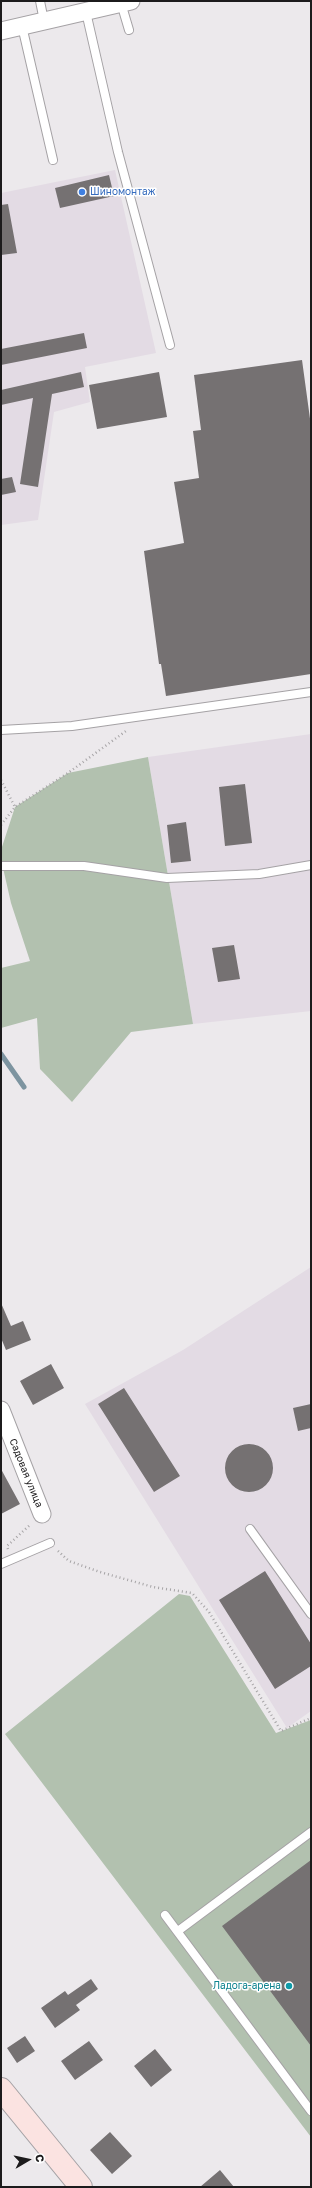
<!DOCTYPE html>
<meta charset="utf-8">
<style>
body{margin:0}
#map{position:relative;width:312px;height:2188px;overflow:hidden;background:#ece9ec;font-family:"Golos Text",sans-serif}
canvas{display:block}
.frame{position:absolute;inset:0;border:2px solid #1c1b1c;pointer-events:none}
.north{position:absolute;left:8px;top:2140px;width:40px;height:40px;-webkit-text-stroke:3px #fff;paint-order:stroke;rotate:81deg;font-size:11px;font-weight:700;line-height:16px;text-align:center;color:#1c1b1c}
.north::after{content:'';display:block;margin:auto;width:14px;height:18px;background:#1c1b1c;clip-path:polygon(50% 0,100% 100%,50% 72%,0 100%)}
</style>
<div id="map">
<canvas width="312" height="2188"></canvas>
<div class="frame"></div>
<div class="north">С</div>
</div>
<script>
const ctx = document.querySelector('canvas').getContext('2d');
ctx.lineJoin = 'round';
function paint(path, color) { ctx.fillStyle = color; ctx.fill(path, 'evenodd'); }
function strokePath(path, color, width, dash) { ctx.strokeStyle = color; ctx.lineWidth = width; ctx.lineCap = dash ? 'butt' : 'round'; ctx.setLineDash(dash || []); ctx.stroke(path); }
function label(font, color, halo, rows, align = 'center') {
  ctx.font = font + ' "Golos Text",sans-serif'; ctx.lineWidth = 3; ctx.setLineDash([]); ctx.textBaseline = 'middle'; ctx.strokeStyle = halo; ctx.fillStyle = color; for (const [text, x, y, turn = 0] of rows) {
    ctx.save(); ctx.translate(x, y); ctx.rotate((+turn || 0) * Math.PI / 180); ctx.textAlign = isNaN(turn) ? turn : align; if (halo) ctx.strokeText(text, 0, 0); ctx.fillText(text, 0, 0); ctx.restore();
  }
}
paint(new Path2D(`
 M 115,170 L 156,353 L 85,367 L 90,402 L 54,412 L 38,520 L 1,525 L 1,193 Z
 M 311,734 L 311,1011 L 193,1024 L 148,757 Z
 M 311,1267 L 311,1711 L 287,1728 L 85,1404 L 183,1350 Z`), '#e3dbe4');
paint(new Path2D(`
 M 148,757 L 193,1024 L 131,1032 L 72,1102 L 40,1069 L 37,1018 L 1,1028 L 1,968 L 30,961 L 11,903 L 1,859 L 1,850 L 15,807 L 68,773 Z
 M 179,1594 L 190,1596 L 276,1733 L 311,1720 L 311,2137 L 5,1734 Z`), '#b2c1af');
strokePath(new Path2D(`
 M 1,1054 L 24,1087`), '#7d94a0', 5);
paint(new Path2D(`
 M 109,175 L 114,196 L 60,208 L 55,188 Z
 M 8,204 L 17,253 L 1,255 L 1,205 Z
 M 84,333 L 87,348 L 1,365 L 1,349 Z
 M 302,360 L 311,426 L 311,674 L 166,696 L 161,664 L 159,664 L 144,551 L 184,543 L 174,482 L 199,478 L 193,431 L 201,430 L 194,375 Z
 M 81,372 L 84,387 L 52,394 L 38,487 L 20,484 L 33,398 L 1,405 L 1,390 Z
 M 159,372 L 167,417 L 97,429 L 89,385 Z
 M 12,477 L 16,492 L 1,495 L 1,479 Z
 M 245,784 L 252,843 L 225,846 L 219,787 Z
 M 186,822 L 191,861 L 171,863 L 167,825 Z
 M 234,945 L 240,979 L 218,982 L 212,948 Z
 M 1,1303 L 11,1326 L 23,1321 L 31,1340 L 6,1350 L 1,1338 Z
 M 51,1364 L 64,1388 L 33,1405 L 20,1381 Z
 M 124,1388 L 180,1476 L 154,1492 L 98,1404 Z
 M 311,1404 L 311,1428 L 298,1431 L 293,1408 Z
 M225 1468a24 24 0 1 1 48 0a24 24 0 1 1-48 0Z
 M 1,1469 L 20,1504 L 1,1514 Z
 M 265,1571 L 311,1644 L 311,1666 L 275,1689 L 219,1600 Z
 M 311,1860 L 311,2046 L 222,1926 Z
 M 91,1979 L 98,1989 L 76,2005 L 80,2010 L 55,2028 L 41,2008 L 65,1991 L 68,1995 Z
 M 25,2036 L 35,2051 L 17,2063 L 7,2048 Z
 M 89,2041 L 103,2060 L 75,2080 L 61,2061 Z
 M 155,2049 L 172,2070 L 151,2087 L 134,2066 Z
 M 110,2132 L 132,2156 L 112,2174 L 90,2150 Z
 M 220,2170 L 234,2187 L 200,2187 Z`), '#757172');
const service = new Path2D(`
 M 40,1 L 44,21
 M 121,3 L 129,30
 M 86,12 L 118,152 L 170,345
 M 22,26 L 53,160
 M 1,730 L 72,726 L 311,692
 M 1,866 L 84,866 L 167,878 L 259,874 L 311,865
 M 250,1529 L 311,1614
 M 1,1564 L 50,1543
 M 165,1915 L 311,2111
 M 178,1931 L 311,1832`);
const minor = new Path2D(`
 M 1,31 L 131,1
 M 1,1410 L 42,1514`);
const secondary = new Path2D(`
 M 1,2089 L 81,2187`);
strokePath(service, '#a5a2a5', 10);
strokePath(minor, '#a5a2a5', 19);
strokePath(secondary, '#a5a2a5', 24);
strokePath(new Path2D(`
 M 1,780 L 15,807
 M 1,825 L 15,807 L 68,773 L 126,731
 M 8,1549 L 7,1546 L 31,1524
 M 58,1551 L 69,1561 L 100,1572 L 153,1587 L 192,1593 L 209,1612 L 281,1731 L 311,1718`), '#a6a4a6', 2.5, [1, 3]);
strokePath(service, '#fff', 8);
strokePath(minor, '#fff', 17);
strokePath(secondary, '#fbe3e1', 22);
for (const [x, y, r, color] of [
 [82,192,4,"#3f7fe0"],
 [289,1986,4,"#0f9aa8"]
]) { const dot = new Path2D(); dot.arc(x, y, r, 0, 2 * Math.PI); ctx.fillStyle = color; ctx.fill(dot); strokePath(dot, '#fff', 1.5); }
label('10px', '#366cbe', '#fff', [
 ["Шиномонтаж",90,192]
], 'left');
label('10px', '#1c1b1c', '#fff', [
 ["Садовая улица",26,1473,68]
]);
label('10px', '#0d838f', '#fff', [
 ["Ладога-арена",281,1986]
], 'right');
</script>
